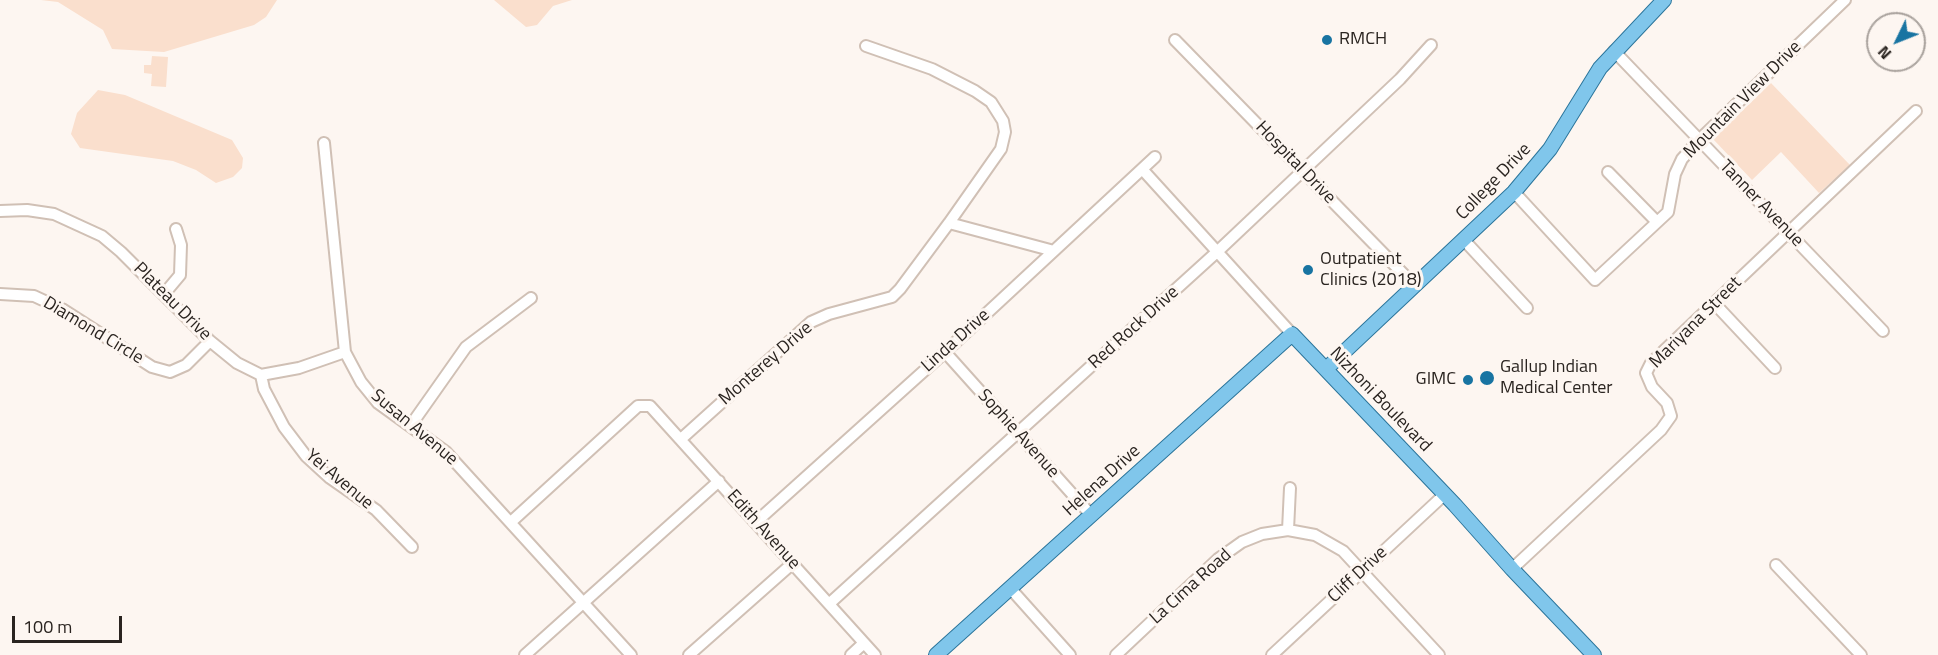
<!DOCTYPE html>
<style>
body{margin:0}
#map{position:relative;width:1938px;height:655px;overflow:hidden;background:#fdf6f1;font-family:"Titillium Web",sans-serif}
canvas{display:block}
.north{position:absolute;left:1866px;top:12px;width:60px;height:60px;box-sizing:border-box;background:#fdf6f1;border:2px solid #a9a29d;border-radius:50%;rotate:227deg;font-size:16px;font-weight:700;line-height:24px;text-align:center;color:#2a2420}
.north::after{content:'';display:block;margin:auto;width:21px;height:27px;background:#1874a2;clip-path:polygon(50% 0,100% 100%,50% 72%,0 100%)}
.scale{position:absolute;left:12px;top:616px;width:110px;height:27px;box-sizing:border-box;border:3px solid #2a2420;border-top:0;padding-left:8px;font-size:18px;line-height:21px;white-space:nowrap;color:#2a2420;-webkit-text-stroke:4px #fdf6f1;paint-order:stroke}
</style>
<div id="map">
<canvas width="1938" height="655"></canvas>
<div class="north">N</div>
<div class="scale">100 m</div>
</div>
<script>
const g = document.querySelector('canvas').getContext('2d');
g.lineJoin = 'round';
function paint(path, color) { g.fillStyle = color; g.fill(path, 'evenodd'); }
const shape = rows => new Path2D(rows.map(r => 'M' + r).join(''));
function trace(path, color, width, dash) { g.strokeStyle = color; g.lineWidth = width; g.lineCap = dash ? 'butt' : 'round'; g.setLineDash(dash || []); g.stroke(path); }
function label(font, color, halo, rows, align = 'center') {
  g.font = font + ' "Titillium Web",sans-serif'; g.lineWidth = 6; g.setLineDash([]); g.textBaseline = 'middle'; g.strokeStyle = halo; g.fillStyle = color; for (const [text, x, y, turn = 0] of rows) {
    g.save(); g.translate(x, y); g.rotate((+turn || 0) * Math.PI / 180); g.textAlign = isNaN(turn) ? turn : align; if (halo) g.strokeText(text, 0, 0); g.fillText(text, 0, 0); g.restore();
  }
}
paint(shape([
 [41,0,277,0,266,17,254,25,164,52,112,49,103,30,58,2],
 [494,0,572,0,553,6,537,25,526,27],
 [152,56,168,57,166,87,151,86,152,74,144,73,144,65,151,65],
 [1771,83,1850,165,1819,193,1781,152,1752,180,1713,139],
 [98,90,125,95,232,140,243,158,242,168,233,177,216,183,196,170,173,161,80,148,71,134,77,113]
]), '#fadfcd');
const minor = shape([
 [1175,40,1415,286],
 [1614,51,1883,331],
 [324,143,345,352,361,382,378,403,446,452,631,655],
 [1142,169,1292,334],
 [1608,172,1657,222],
 [1514,192,1595,280,1668,212,1675,174,1682,159,1699,140,1845,0],
 [0,211,27,210,54,214,102,236,121,252,210,341,237,363,261,375,299,368,345,352],
 [949,223,1054,251],
 [1463,239,1527,308],
 [0,294,34,296,62,309,152,367,170,372,186,365,210,341],
 [164,294,180,275,181,245,176,229],
 [1715,304,1775,368],
 [945,352,1091,515],
 [261,375,264,389,284,427,306,456,330,478,376,510,412,547],
 [411,425,466,347,531,298],
 [681,439,811,322,829,314,892,297,900,289,949,223,1001,149,1005,132,1003,121,991,102,975,91,932,69,866,46],
 [511,522,638,406,650,406,875,655],
 [756,522,945,352,1155,157],
 [1288,530,1290,488],
 [1776,565,1861,655],
 [1512,569,1661,430,1671,416,1667,403,1652,387,1646,373,1651,363,1916,111],
 [1010,588,1070,655],
 [830,603,1218,251,1400,79,1431,45],
 [525,655,719,481],
 [689,655,793,563],
 [851,655,864,643],
 [1116,655,1218,559,1242,542,1262,534,1288,530,1315,535,1343,551,1439,655],
 [1272,655,1445,494]
]);
const major = shape([
 [1326,369,1514,192,1550,149,1600,68,1664,0],
 [936,655,1292,334,1455,505,1512,569,1594,655]
]);
trace(minor, '#d0c0b5', 14);
trace(major, '#2b759b', 16);
trace(minor, '#fff', 10);
trace(major, '#80c6eb', 14);
for (const [x, y, r, color] of [
 [1327,40,6,"#1874a2"],
 [1308,270,6,"#1874a2"],
 [1487,378,8,"#1874a2"],
 [1468,380,6,"#1874a2"]
]) { const dot = new Path2D(); dot.arc(x, y, r, 0, 2 * Math.PI); g.fillStyle = color; g.fill(dot); trace(dot, '#fdf6f1', 2); }
label('18px', '#2a2420', '#fdf6f1', [
 ["RMCH",1339,40],
 ["Outpatient",1320,260],
 ["Clinics (2018)",1320,281],
 ["Gallup Indian",1500,368],
 ["Medical Center",1500,389],
 ["GIMC",1456,380,"right"]
], 'left');
label('18px', '#2a2420', '#fdf6f1', [
 ["Mountain View Drive",1743,100,-45],
 ["Hospital Drive",1295,163,46],
 ["College Drive",1494,182,-46],
 ["Tanner Avenue",1761,204,46],
 ["Plateau Drive",172,302,45],
 ["Mariyana Street",1696,323,-45],
 ["Red Rock Drive",1134,328,-42],
 ["Diamond Circle",93,331,31],
 ["Linda Drive",956,341,-42],
 ["Monterey Drive",766,364,-41],
 ["Nizhoni Boulevard",1380,400,46],
 ["Susan Avenue",414,428,40],
 ["Sophie Avenue",1018,434,48],
 ["Yei Avenue",339,480,40],
 ["Helena Drive",1102,481,-42],
 ["Edith Avenue",763,530,48],
 ["Cliff Drive",1358,575,-43],
 ["La Cima Road",1191,587,-42]
]);
</script>
